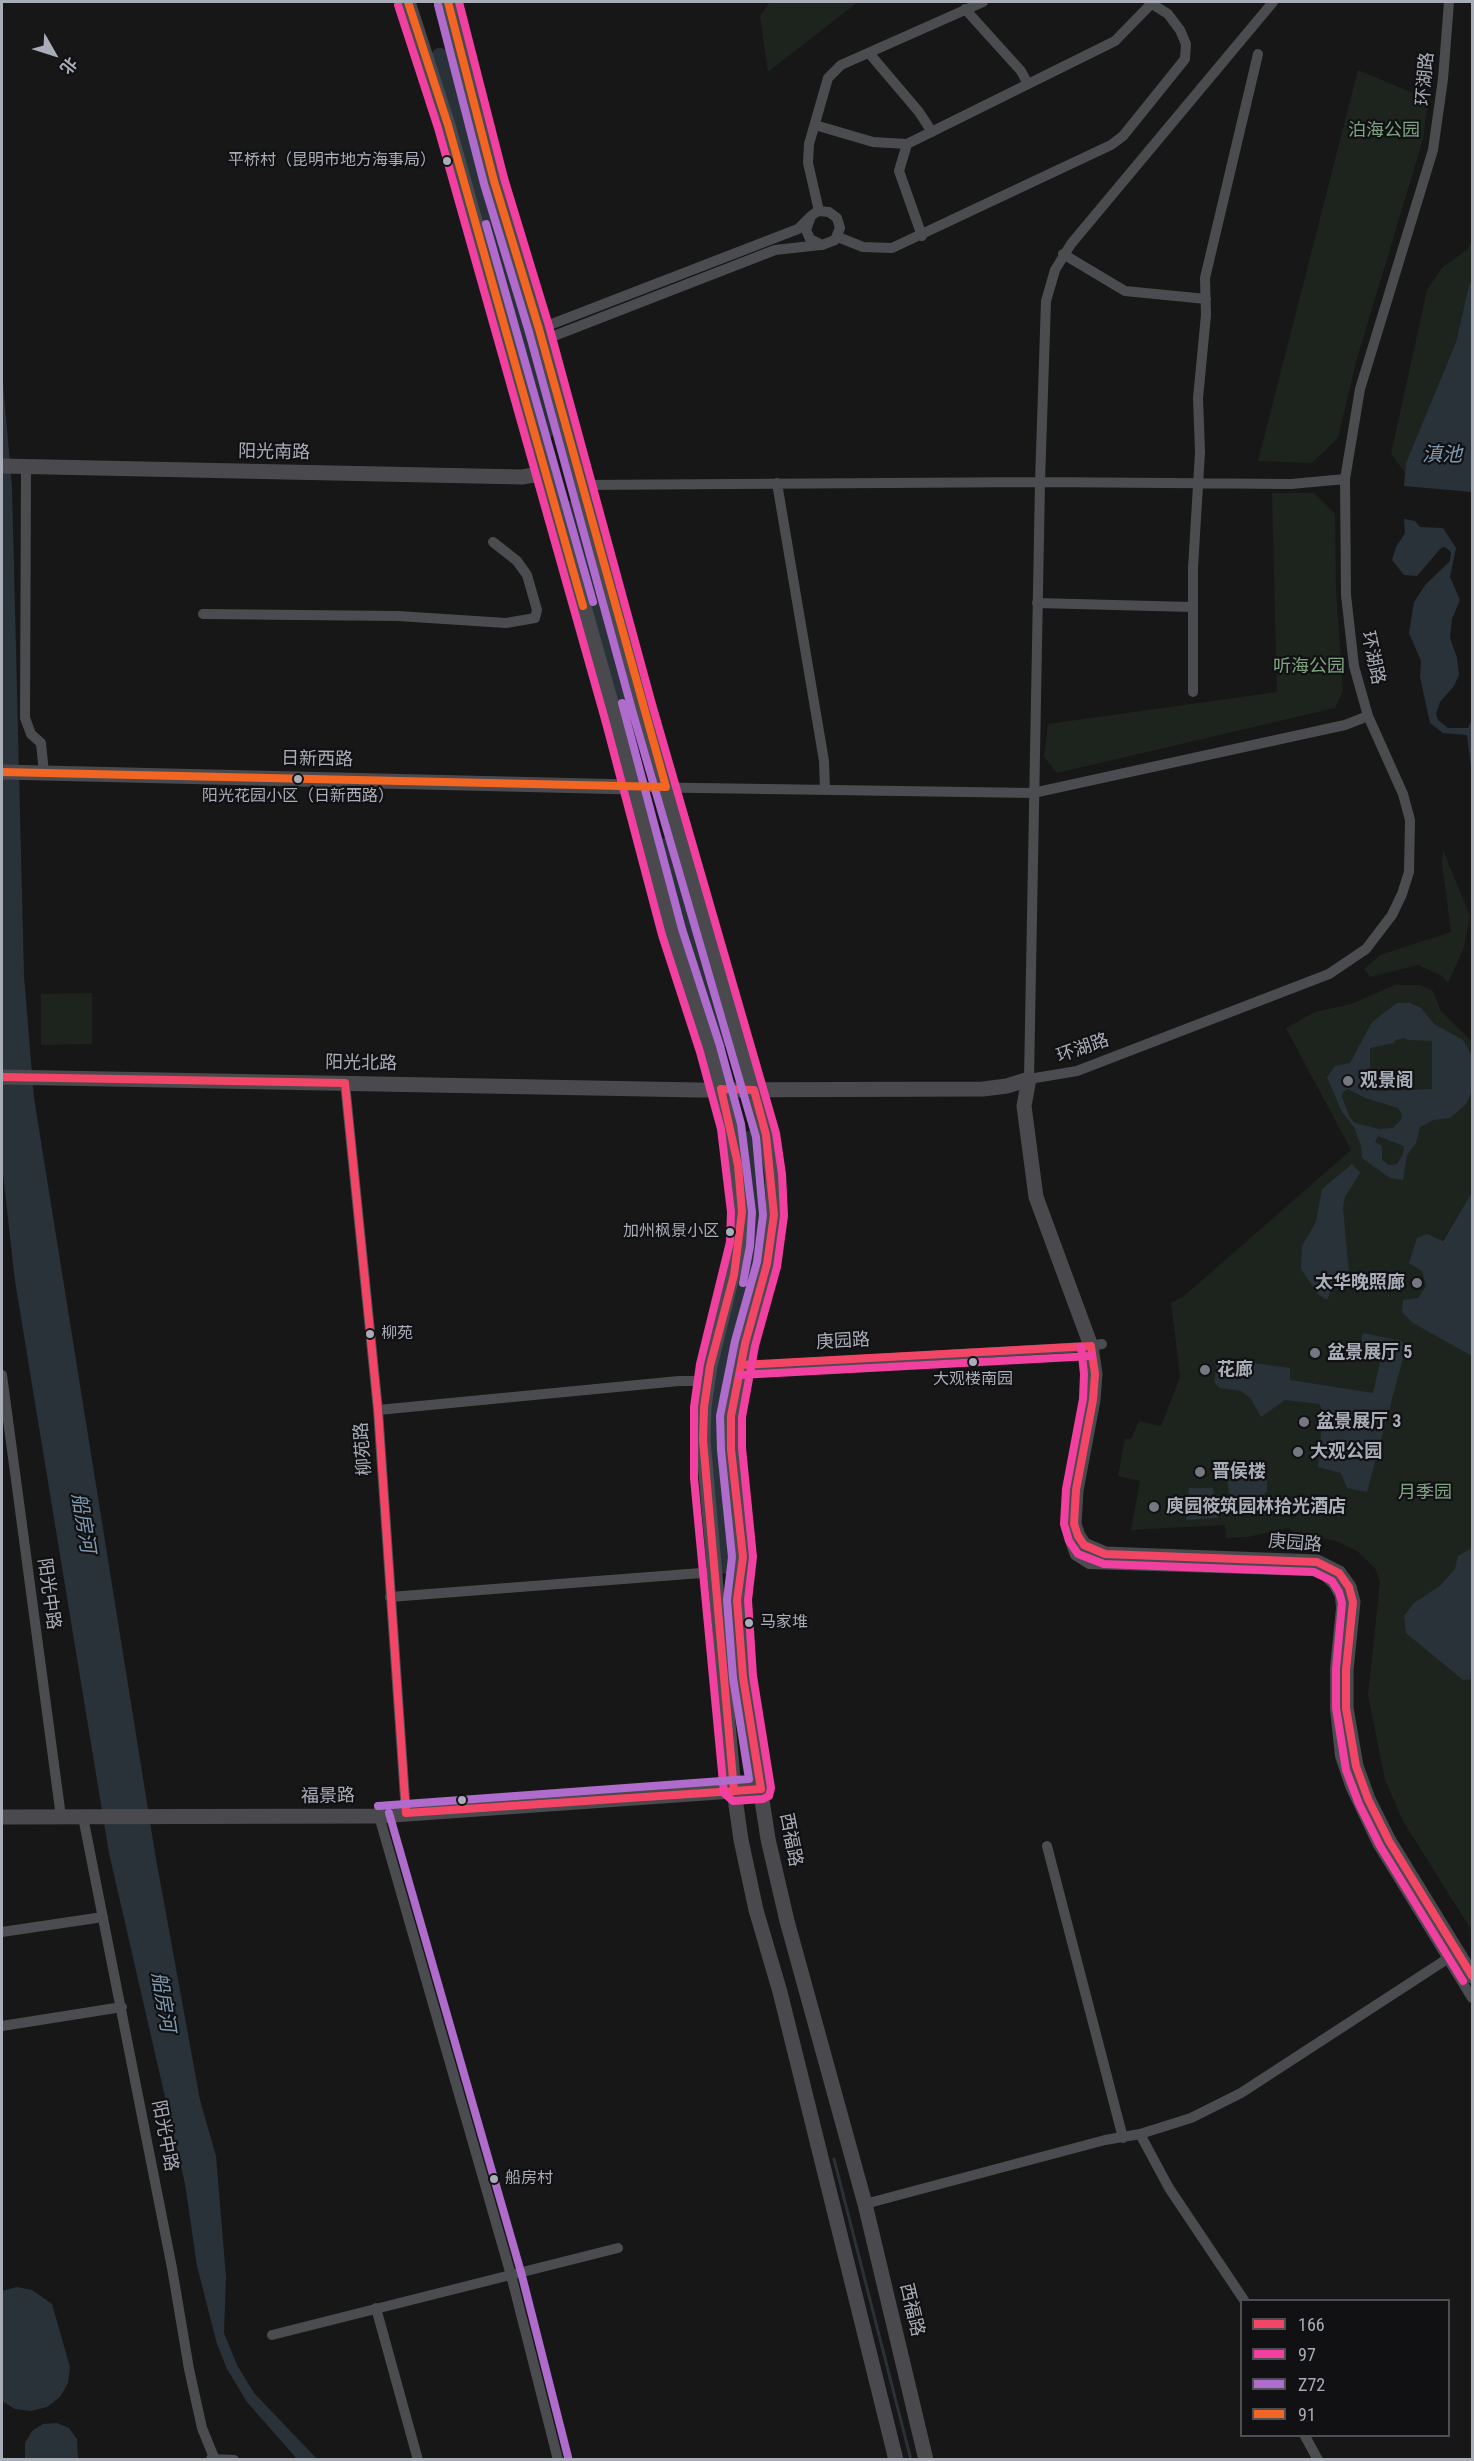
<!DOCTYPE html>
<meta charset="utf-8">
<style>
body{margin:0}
#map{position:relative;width:1474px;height:2461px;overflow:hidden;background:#171717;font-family:"Roboto Condensed","Noto Sans SC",sans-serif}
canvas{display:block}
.frame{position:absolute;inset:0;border:3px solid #a8adb8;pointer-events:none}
.legend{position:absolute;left:1240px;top:2299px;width:210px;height:138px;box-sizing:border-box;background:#111113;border:2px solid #4d4f55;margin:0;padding:8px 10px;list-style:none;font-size:18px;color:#a8adb8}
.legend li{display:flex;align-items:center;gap:12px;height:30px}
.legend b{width:30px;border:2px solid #4d4f55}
.north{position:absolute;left:24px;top:24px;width:60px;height:60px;-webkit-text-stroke:4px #111113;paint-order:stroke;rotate:129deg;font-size:16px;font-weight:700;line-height:24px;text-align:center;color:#a8adb8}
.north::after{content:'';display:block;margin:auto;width:21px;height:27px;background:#a8adb8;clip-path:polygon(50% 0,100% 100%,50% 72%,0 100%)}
</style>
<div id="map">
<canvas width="1474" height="2461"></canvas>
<div class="frame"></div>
<ul class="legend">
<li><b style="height:8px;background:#f34667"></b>166</li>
<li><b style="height:8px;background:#f240a1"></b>97</li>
<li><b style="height:8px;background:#b06ccc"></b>Z72</li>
<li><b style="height:8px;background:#f26522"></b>91</li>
</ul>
<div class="north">北</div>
</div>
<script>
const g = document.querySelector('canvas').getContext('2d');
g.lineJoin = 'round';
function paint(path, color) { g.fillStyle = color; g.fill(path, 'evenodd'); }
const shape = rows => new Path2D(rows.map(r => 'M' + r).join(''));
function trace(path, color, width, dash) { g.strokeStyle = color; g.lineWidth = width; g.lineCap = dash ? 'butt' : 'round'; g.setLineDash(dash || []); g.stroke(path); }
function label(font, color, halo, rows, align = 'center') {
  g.font = font + ' "Roboto Condensed","Noto Sans SC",sans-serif'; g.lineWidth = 4.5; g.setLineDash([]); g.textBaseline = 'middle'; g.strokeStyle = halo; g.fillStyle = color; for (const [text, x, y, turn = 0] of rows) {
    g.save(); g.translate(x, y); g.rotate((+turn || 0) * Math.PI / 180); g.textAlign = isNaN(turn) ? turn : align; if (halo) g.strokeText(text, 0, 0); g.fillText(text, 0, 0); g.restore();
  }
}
paint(shape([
 [770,2,858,2,768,72,760,16],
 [1358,70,1428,99,1423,139,1356,362,1338,438,1312,463,1258,461],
 [1472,239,1472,280,1469,285,1456,342,1406,463,1405,473,1391,454,1427,290,1442,268,1468,249],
 [1272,493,1314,493,1335,514,1336,589,1343,691,1335,708,1057,773,1044,757,1048,724,1277,692],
 [1443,850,1470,916,1464,947,1448,983,1442,976,1418,965,1370,977,1364,969,1380,955,1451,932,1442,863],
 [1395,985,1420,985,1433,991,1441,1011,1472,1042,1472,1192,1442,1241,1427,1234,1414,1265,1422,1271,1426,1286,1421,1295,1413,1301,1457,1346,1472,1356,1472,1931,1403,1821,1385,1780,1368,1695,1380,1582,1375,1568,1357,1551,1336,1541,1299,1535,1288,1528,1248,1537,1226,1538,1225,1525,1131,1530,1140,1481,1118,1476,1125,1439,1131,1439,1139,1421,1161,1426,1180,1377,1171,1303,1183,1297,1351,1150,1286,1028,1315,1012,1351,1004],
 [92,993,92,1044,41,1045,41,994]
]), '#1d241e');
paint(shape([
 [1472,280,1472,492,1404,486,1406,463,1456,342,1469,285],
 [2,371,12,487,24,976,34,1098,155,1853,200,2100,216,2156,226,2277,224,2333,237,2365,254,2393,317,2459,297,2459,290,2451,247,2402,227,2369,217,2344,197,2266,185,2184,109,1853,15,1281,2,1165],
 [1404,519,1415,521,1420,527,1443,528,1456,548,1450,577,1460,600,1452,619,1450,638,1457,658,1459,675,1454,686,1440,702,1436,714,1438,720,1448,728,1468,728,1472,719,1472,775,1467,735,1443,733,1430,723,1420,677,1421,661,1409,633,1414,602,1426,584,1450,561,1451,552,1445,547,1441,548,1417,576,1404,575,1392,560,1396,547,1405,533],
 [1397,1003,1410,1003,1421,1008,1434,1024,1463,1040,1472,1056,1472,1091,1466,1104,1450,1118,1433,1120,1420,1127,1416,1143,1407,1155,1403,1180,1390,1178,1362,1158,1361,1146,1354,1127,1342,1112,1327,1077,1335,1066,1350,1063,1372,1022],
 [1404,1038,1408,1040,1432,1041,1432,1089,1378,1091,1370,1089,1370,1048,1394,1043,1396,1040],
 [1348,1089,1365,1098,1398,1108,1402,1114,1401,1120,1393,1128,1379,1129,1355,1123,1350,1118,1342,1097,1343,1092],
 [1378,1136,1404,1146,1403,1154,1397,1164,1389,1165,1382,1160,1382,1146,1375,1142],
 [1352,1164,1360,1173,1345,1197,1343,1208,1349,1274,1332,1288,1327,1300,1318,1294,1301,1269,1302,1246,1316,1222,1322,1189],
 [1472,1192,1472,1356,1413,1323,1402,1312,1403,1300,1418,1298,1426,1286,1422,1271,1409,1263,1417,1238,1427,1234,1443,1241],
 [1363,1333,1401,1341,1406,1347,1367,1492,1347,1488,1341,1473,1318,1467,1323,1411,1319,1404,1285,1400,1261,1417,1251,1399,1241,1391,1220,1388,1214,1382,1218,1358,1290,1368,1290,1380,1373,1393,1382,1353,1379,1349,1361,1345],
 [1235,1473,1256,1473,1267,1480,1267,1491,1256,1504,1239,1507,1230,1501,1227,1479],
 [1189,1488,1213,1488,1218,1518,1186,1520],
 [1472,1548,1472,1679,1463,1680,1406,1633,1404,1616,1414,1603,1440,1586,1455,1569,1458,1556],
 [17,2287,32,2290,52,2304,70,2367,68,2383,60,2397,47,2407,31,2411,15,2409,2,2401,2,2291],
 [57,2423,69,2428,77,2439,78,2459,25,2459,25,2443,32,2431,43,2424]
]), '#2a3239');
trace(shape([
 [834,2159,911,2460]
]), '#2a3239', 3);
trace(shape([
 [440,57,546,429],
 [569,510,629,712],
 [666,847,721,1039],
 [726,1565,716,1453,716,1412,721,1375,751,1265,754,1237,756,1189,749,1140]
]), '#2a3239', 18);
trace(shape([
 [1273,2,1071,244,1055,270,1046,301,1040,482,1029,1079,1077,1071,1329,974,1366,949,1392,915,1402,894,1409,872,1410,820,1403,794,1368,716,1354,666,1346,595,1345,479,1360,389,1433,150,1443,79,1449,2],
 [965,9,1021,71,1028,84],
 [869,53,919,112,932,132],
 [815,125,873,142,907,144,1115,41,1152,3],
 [907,144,899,171,922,236],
 [819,211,808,163,809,144,828,78,841,65,983,2],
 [838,237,863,247,892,248,1111,145,1123,136,1185,59,1186,44,1180,30,1168,14,1149,2],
 [1063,254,1125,291,1206,299],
 [539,329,798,229,811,216,815,213,819,211,829,212,837,218,840,228,835,240,822,245,810,239,806,230,811,216],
 [541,341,775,250,820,245],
 [26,467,25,718,31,734,41,743,44,773],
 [777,483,824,761,825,790],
 [581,485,1040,482,1291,484,1345,479],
 [1037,603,1192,607],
 [203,614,398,616,506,623,535,618,537,610,527,575,517,561,493,542],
 [1193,692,1193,568,1200,452,1198,398,1206,315,1205,278,1258,54],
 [632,787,1033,793,1345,725,1368,716],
 [345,1083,378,1410,406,1813],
 [741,1365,757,1366,1084,1347,1102,1344],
 [2,1375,61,1817],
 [378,1410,679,1381,708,1381],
 [1073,1527,1071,1544,1075,1555,1089,1564,1313,1571,1325,1576,1334,1585,1340,1596,1341,1608,1335,1668,1335,1709,1340,1756,1350,1786,1378,1845,1472,1998],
 [390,1597,714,1572],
 [379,1816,511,2275,558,2460],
 [83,1817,172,2268,189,2369,202,2428,215,2460],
 [1047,1846,1123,2138],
 [2,1932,103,1917],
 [2,2026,122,2007],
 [1140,2134,1169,2188,1244,2300],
 [865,2204,1105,2140,1140,2134,1191,2118,1241,2093,1447,1959],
 [376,2308,418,2460],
 [272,2335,618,2248],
 [1305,2436,1318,2460],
 [211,2459,234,2460]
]), '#4b4c50', 10);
trace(shape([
 [408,2,448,125,616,720,672,932,710,1049,731,1127,742,1212,740,1244,710,1366,704,1407,703,1440,734,1791,741,1840,756,1910,780,1992,896,2460],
 [448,2,494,181,539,329,642,707,766,1135,772,1175,774,1215,767,1264,745,1344,731,1416,731,1449,743,1557,737,1600,743,1677,768,1839,787,1921,865,2204,926,2460],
 [2,466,522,477,546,473],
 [2,772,632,787],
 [2,1077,699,1090,983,1089,1007,1086,1029,1079,1024,1106,1036,1197,1091,1346,1095,1374,1093,1400,1076,1490,1074,1524,1078,1536,1084,1545,1105,1554,1317,1562,1339,1573,1349,1587,1353,1602,1346,1670,1346,1708,1356,1766,1368,1799,1389,1841,1472,1976],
 [2,1817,379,1816,761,1789]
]), '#4a4a4e', 15);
trace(shape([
 [2,1077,345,1083],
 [345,1083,378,1410,406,1813],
 [721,1089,754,1090,766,1135,774,1215,767,1264,745,1344,731,1416,731,1449,743,1557,737,1600,743,1677,761,1789,734,1791,703,1440,704,1407,710,1366,734,1275,742,1212,738,1165,721,1089],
 [1091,1346,1095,1374,1093,1400,1076,1490,1074,1524,1078,1536,1084,1545,1105,1554,1317,1562,1339,1573,1349,1587,1353,1602,1346,1670,1346,1708,1356,1766,1368,1799,1389,1841,1472,1976],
 [741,1365,1091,1346],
 [406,1813,734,1791]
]), '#f34667', 8);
trace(shape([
 [398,5,438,128,606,723,662,935,700,1052,721,1129,731,1212,730,1242,700,1364,694,1407,694,1478,724,1793,733,1801,763,1799,769,1796,771,1788,753,1676,748,1600,753,1557,742,1448,742,1417,755,1346,777,1267,784,1216,782,1174,776,1133,652,704,549,326,504,178,459,2],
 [1081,1347,1084,1374,1083,1399,1066,1489,1064,1524,1069,1541,1078,1554,1104,1564,1314,1572,1332,1581,1339,1592,1342,1603,1336,1669,1336,1708,1346,1770,1359,1804,1380,1846,1463,1981],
 [740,1375,1092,1356]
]), '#f240a1', 8);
trace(shape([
 [486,224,593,602],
 [622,703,682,929,720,1046,741,1124,752,1212,750,1246,743,1283],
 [378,1806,749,1779,733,1678,727,1600,732,1557,721,1450,720,1416,735,1341,757,1262,763,1215,756,1137,632,710,529,332,484,184,438,5],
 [389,1813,521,2272,568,2457]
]), '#b06ccc', 8);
trace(shape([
 [408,2,448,125,583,606],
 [2,772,666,787,539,329,494,181,448,2]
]), '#f26522', 8);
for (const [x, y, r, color] of [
 [447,161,5,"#a8adb8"],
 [298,779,5,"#a8adb8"],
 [1348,1081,6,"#757880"],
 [730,1232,5,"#a8adb8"],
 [1417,1283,6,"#757880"],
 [370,1334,5,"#a8adb8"],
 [1315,1353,6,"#757880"],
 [973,1362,5,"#a8adb8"],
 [1205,1370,6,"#757880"],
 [1304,1422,6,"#757880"],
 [1298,1452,6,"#757880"],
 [1200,1472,6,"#757880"],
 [1154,1507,6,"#757880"],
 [749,1623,5,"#a8adb8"],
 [462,1800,5,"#a8adb8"],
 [494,2179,5,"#a8adb8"]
]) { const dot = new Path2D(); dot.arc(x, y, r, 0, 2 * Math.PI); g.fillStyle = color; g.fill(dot); trace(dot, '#111113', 2); }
label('16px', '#a8adb8', '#111113', [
 ["平桥村（昆明市地方海事局）",436,161,"right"],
 ["阳光花园小区（日新西路）",298,797,"center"],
 ["加州枫景小区",719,1232,"right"],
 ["柳苑",381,1334],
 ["大观楼南园",973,1380,"center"],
 ["马家堆",760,1623],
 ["船房村",505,2179]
], 'left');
label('18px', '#a8adb8', '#111113', [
 ["环湖路",1426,79,-85],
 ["阳光南路",274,453,1],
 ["环湖路",1372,658,78],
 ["日新西路",317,760,1],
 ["环湖路",1083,1049,-19],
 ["阳光北路",361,1064,1],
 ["庚园路",843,1342,-3],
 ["柳苑路",364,1449,-94],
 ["庚园路",1295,1544,5],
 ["阳光中路",48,1594,82],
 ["福景路",328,1797,-1],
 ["西福路",790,1840,79],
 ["阳光中路",164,2136,79],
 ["西福路",911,2310,77]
]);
label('18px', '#7fa381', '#111113', [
 ["泊海公园",1384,131],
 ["听海公园",1309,667],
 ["月季园",1425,1493]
]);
label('bold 18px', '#a8adb8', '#111113', [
 ["观景阁",1360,1081],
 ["太华晚照廊",1405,1283,"right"],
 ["盆景展厅 5",1327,1353],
 ["花廊",1217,1370],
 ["盆景展厅 3",1316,1422],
 ["大观公园",1310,1452],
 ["晋侯楼",1212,1472],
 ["庾园筱筑园林拾光酒店",1166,1507]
], 'left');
label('italic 20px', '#7f9bb3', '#111113', [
 ["滇池",1442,456],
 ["船房河",82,1523,81],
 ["船房河",162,2002,81]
]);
</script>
